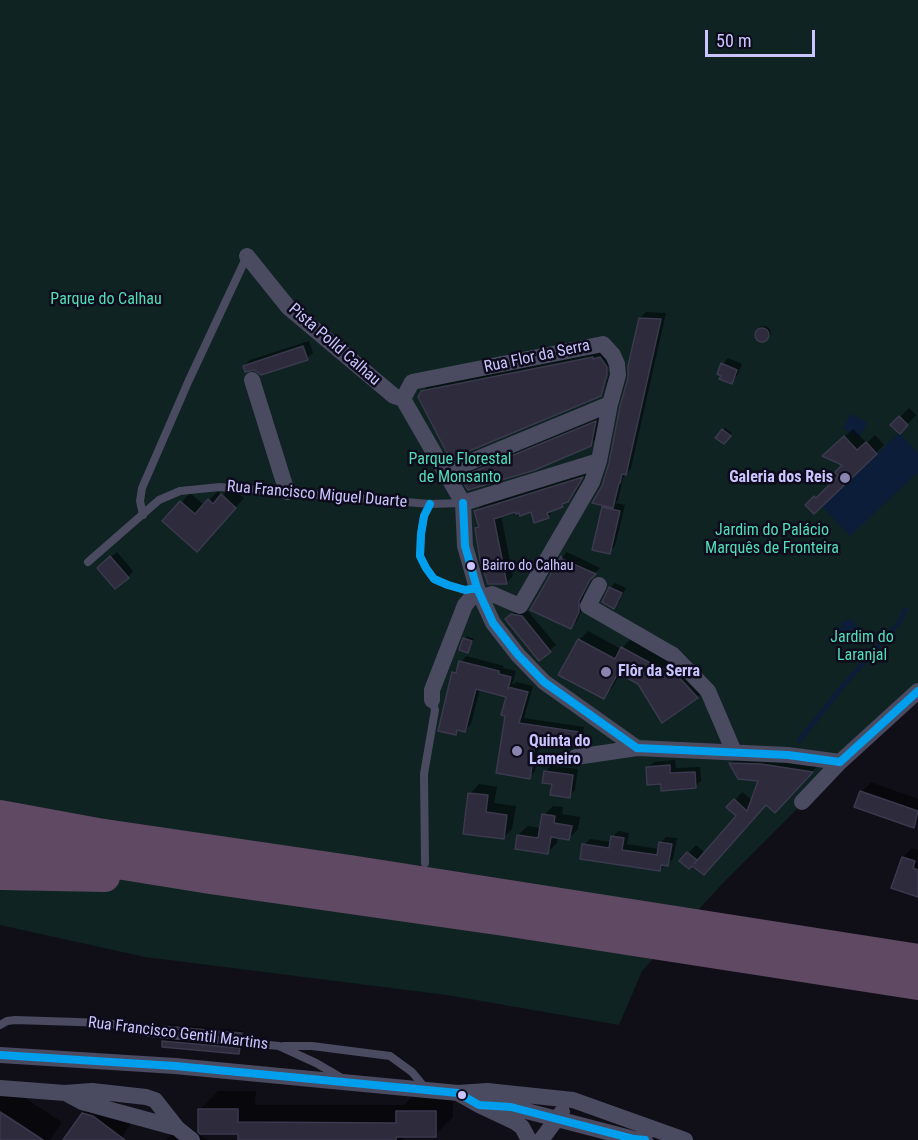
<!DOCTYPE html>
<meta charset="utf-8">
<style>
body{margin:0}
#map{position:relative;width:918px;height:1140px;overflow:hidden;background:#100f18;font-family:"Roboto Condensed",sans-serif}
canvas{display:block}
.scale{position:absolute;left:705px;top:30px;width:110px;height:27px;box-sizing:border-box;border:3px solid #cac5ff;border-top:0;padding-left:8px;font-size:18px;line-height:21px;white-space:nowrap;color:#cac5ff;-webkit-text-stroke:4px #0d0b1c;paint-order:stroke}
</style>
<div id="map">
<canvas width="918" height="1140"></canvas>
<div class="scale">50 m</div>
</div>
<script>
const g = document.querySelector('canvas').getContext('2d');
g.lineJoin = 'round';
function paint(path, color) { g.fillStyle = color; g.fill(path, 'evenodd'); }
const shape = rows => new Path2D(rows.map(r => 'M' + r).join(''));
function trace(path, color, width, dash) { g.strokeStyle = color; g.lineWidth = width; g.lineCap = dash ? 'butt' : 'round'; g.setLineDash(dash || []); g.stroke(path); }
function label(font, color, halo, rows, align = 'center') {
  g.font = font + ' "Roboto Condensed",sans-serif'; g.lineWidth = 5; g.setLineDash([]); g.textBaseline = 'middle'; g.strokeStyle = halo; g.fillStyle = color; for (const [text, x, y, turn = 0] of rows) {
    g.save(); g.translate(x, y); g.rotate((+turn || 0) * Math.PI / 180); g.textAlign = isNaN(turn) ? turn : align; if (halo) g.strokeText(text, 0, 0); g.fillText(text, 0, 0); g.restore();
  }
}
paint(shape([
 [0,0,918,0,918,694,830,776,723,883,642,971,619,1025,447,995,145,957,0,925]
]), '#0e2322');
paint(shape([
 [851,414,867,423,859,437,843,428],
 [899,433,918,453,918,472,850,536,822,506],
 [848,619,855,622,855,626,859,628,856,636,849,639,846,636,842,637,838,630,841,627,841,622,845,622]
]), '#0b1d39');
paint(shape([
 [646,312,666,313,631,468,623,478,618,500,615,503,625,505,615,546,609,552,603,508,606,505,603,486,611,464,630,378,640,318],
 '757 333a7 7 0 1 1 14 0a7 7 0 1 1-14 0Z',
 [309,341,313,353,307,358,254,368,244,366,250,360],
 [606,351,613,367,604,391,611,367,608,366,601,395,422,392,428,386],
 [728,358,742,364,737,376,731,382,723,364],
 [909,408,916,415,900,432,892,425],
 [601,417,597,438,590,444,462,478,468,472],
 [725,428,732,433,724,442,723,430],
 [853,429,867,443,875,435,884,445,814,512,807,505,840,476,844,464,832,448],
 [587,472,575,493,562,506,555,508,548,517,532,510,516,510,501,515,513,576,506,583,476,529,480,525,476,511,483,504],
 [231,487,244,498,206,541,165,521,190,493,204,505,218,491,223,495],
 [117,552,133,571,128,577,105,562],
 [567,552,600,568,595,573,584,594,584,605,577,621,571,627,532,610,562,557],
 [615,583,626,588,619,602,614,607,610,588],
 [518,609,528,611,556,645,539,659,507,619],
 [588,631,621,649,631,639,672,661,706,688,697,697,663,721,639,683,621,673,612,688,603,697,579,640],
 [467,636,474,639,468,651,465,639],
 [466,656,504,666,503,668,516,671,512,685,516,682,533,686,524,718,584,727,582,738,576,744,540,739,535,771,529,777,506,715,507,696,480,689,471,724,465,730,460,729,455,734,454,673],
 [739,756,819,764,775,810,767,803,704,873,693,864,681,861,696,845,705,853,738,816,735,800,742,792,753,801,760,780,739,777,731,763],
 [675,760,676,768,700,767,701,781,695,786,662,782,648,768,654,762],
 [551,766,578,769,575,790,569,796,553,783,545,772],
 [871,782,918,799,918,821,913,826,862,792],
 [479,784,497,787,494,803,516,806,512,829,503,838,470,794],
 [553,806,563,807,562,814,580,817,578,829,569,838,558,836,557,843,548,852,518,835,528,826,541,828,544,815],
 [618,831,629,833,627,844,659,849,660,843,666,837,677,838,673,859,660,869,584,845,590,839,612,842,613,837],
 [912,848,918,850,918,896,903,857],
 [168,1024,243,1031,241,1034,165,1026],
 [166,1039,242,1046,241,1050,239,1053,164,1041],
 [0,1082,62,1122,50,1140,0,1140],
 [218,1091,256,1091,255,1105,404,1105,416,1093,453,1094,453,1117,435,1135,406,1135,402,1140,239,1140,239,1133,200,1109],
 [102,1096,111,1098,130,1111,135,1117,120,1140,65,1140,83,1114],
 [183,1123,208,1140,166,1140]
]), '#0007');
trace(shape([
 [799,741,843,686,899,623,905,610]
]), '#0b1d39', 4.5);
const building = shape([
 [639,318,661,319,626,475,622,474,620,483,619,483,613,508,592,503,602,486,609,463,620,406,628,378,628,366,639,318],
 '755 335a7 7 0 1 1 14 0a7 7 0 1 1-14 0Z',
 [303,346,308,360,261,375,254,370,245,372,243,366,303,346],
 [593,357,593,359,600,357,607,367,607,374,601,396,450,459,418,397,421,391,593,357],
 [721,363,737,370,732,384,719,379,721,376,717,374,721,363],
 [899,416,908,425,900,434,890,425,899,416],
 [596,421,591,446,535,470,468,490,460,477,596,421],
 [722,429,731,436,724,444,715,438,722,429],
 [844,436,857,450,866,442,877,454,814,514,805,505,814,496,816,498,838,476,835,472,842,465,822,456,844,436],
 [583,477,568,502,562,504,563,507,547,513,549,518,534,523,531,512,520,516,519,513,516,514,515,512,494,519,507,584,488,584,480,560,475,528,479,527,474,511,583,477],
 [221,494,236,508,197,552,162,521,180,501,195,514,208,499,213,504,221,494],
 [602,507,620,511,610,554,592,550,602,507],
 [110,556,129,578,115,589,97,568,110,556],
 [561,556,562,559,596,574,590,580,579,601,579,612,571,629,530,610,561,556],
 [609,587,622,593,614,609,602,602,609,587],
 [511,614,522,616,551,652,539,661,505,619,511,614],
 [463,638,472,641,468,653,459,650,463,638],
 [578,639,615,659,621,647,663,670,667,664,698,698,662,723,638,684,618,673,604,699,558,675,578,639],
 [459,661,499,671,499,674,511,677,508,689,508,687,528,692,519,723,579,732,577,746,536,740,530,779,496,773,505,716,501,715,506,697,476,689,465,732,457,730,456,735,438,731,452,672,456,673,459,661],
 [729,763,761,764,813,772,775,813,766,805,704,875,692,866,689,869,679,861,687,852,697,860,694,864,736,816,726,807,734,799,747,811,758,781,738,779,729,763],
 [670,765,670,773,695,772,696,788,661,791,661,784,647,785,646,767,670,765],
 [544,771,573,775,570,798,550,795,552,784,542,783,544,771],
 [860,791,918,811,914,828,854,807,860,791],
 [468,793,488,795,486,812,507,815,504,839,463,834,468,793],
 [542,814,555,816,554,823,572,826,569,840,551,837,548,854,515,849,517,835,538,838,542,814],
 [611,836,624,838,622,850,657,855,659,842,672,844,668,866,661,865,660,871,580,859,582,844,609,848,611,836],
 [902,857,915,861,913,868,918,870,918,897,891,888,902,857],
 [164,1026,242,1033,241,1036,163,1028,164,1026],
 [162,1041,240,1048,239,1054,162,1047,162,1041],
 [198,1109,238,1109,238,1122,396,1123,396,1111,436,1111,436,1137,396,1137,396,1140,238,1140,238,1134,200,1134,198,1132,198,1109],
 [0,1112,11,1119,43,1140,0,1140,0,1112],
 [82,1113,93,1116,125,1140,63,1140,82,1113]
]);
paint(building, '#2d2b3c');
trace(building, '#3b394d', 1.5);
trace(shape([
 [430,504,424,516,421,534,420,556,426,568,434,579,448,585,465,590,477,588],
 [143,515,140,501,142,488,189,380,247,256],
 [88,562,159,500,180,491,220,487,430,504,463,503],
 [425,863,424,774,435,710,432,700],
 [0,1025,7,1021,15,1020,108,1023,150,1033,279,1046,316,1063,340,1077],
 [284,1046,312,1046,390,1056,412,1072,426,1089]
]), '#4a4a61', 8);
trace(shape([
 [247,256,288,307,394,396,403,399],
 [252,380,287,492],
 [403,399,412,382,603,344,613,355,617,364,618,375,610,404,599,461,592,482,520,606,492,594,481,598],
 [403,399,463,503,465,546,477,588,493,623,518,655,544,682,637,748],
 [446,472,610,404],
 [463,503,599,461],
 [599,585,588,606,673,655,708,691,734,752],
 [432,700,432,690,465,605,472,597,479,594],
 [576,757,637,748,788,755,840,762],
 [802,802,840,762,918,691],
 [0,1055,175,1066,458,1093,479,1105,515,1122,522,1127,529,1140],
 [0,1088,65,1093,92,1091,146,1097,155,1100,177,1128,192,1140],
 [458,1093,487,1091,573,1100,685,1140],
 [69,1095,82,1102,177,1128],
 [489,1106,511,1107,634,1139,645,1140],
 [541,1140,562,1112]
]), '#4a4a61', 16);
trace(shape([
 [0,815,98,833,350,870,918,959],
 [0,845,210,879,504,921,918,985],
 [0,875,105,877]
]), '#604963', 30);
trace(shape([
 [463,503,465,546,477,588,493,623,518,655,544,682,637,748],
 [430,504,424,516,421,534,420,556,426,568,434,579,448,585,465,590,477,588],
 [637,748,788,755,840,762],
 [840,762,918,691],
 [0,1055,175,1066,458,1093,479,1105,511,1107,634,1139,645,1140]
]), '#009fee', 8);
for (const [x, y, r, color] of [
 [845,478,6,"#8985ae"],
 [471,566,5,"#cac5ff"],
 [606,672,6,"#8985ae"],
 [517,751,6,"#8985ae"],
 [462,1095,5,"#cac5ff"]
]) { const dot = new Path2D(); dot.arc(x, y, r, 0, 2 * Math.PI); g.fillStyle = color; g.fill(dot); trace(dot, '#0d0b1c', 2); }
label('14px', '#cac5ff', '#0d0b1c', [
 ["Bairro do Calhau",482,566]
], 'left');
label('16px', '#52deb7', '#0d0b1c', [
 ["Parque do Calhau",106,300],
 ["Parque Florestal",460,460],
 ["de Monsanto",460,478],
 ["Jardim do Palácio",772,531],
 ["Marquês de Fronteira",772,549],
 ["Jardim do",862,638],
 ["Laranjal",862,656]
]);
label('16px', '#cac5ff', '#0d0b1c', [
 ["Pista Polld Calhau",334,345,41],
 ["Rua Flor da Serra",537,357,-12],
 ["Rua Francisco Miguel Duarte",317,495,5],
 ["Rua Francisco Gentil Martins",178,1034,7]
]);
label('bold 16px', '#cac5ff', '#0d0b1c', [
 ["Galeria dos Reis",833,478,"right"],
 ["Flôr da Serra",618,672],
 ["Quinta do",529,742],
 ["Lameiro",529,760]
], 'left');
</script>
